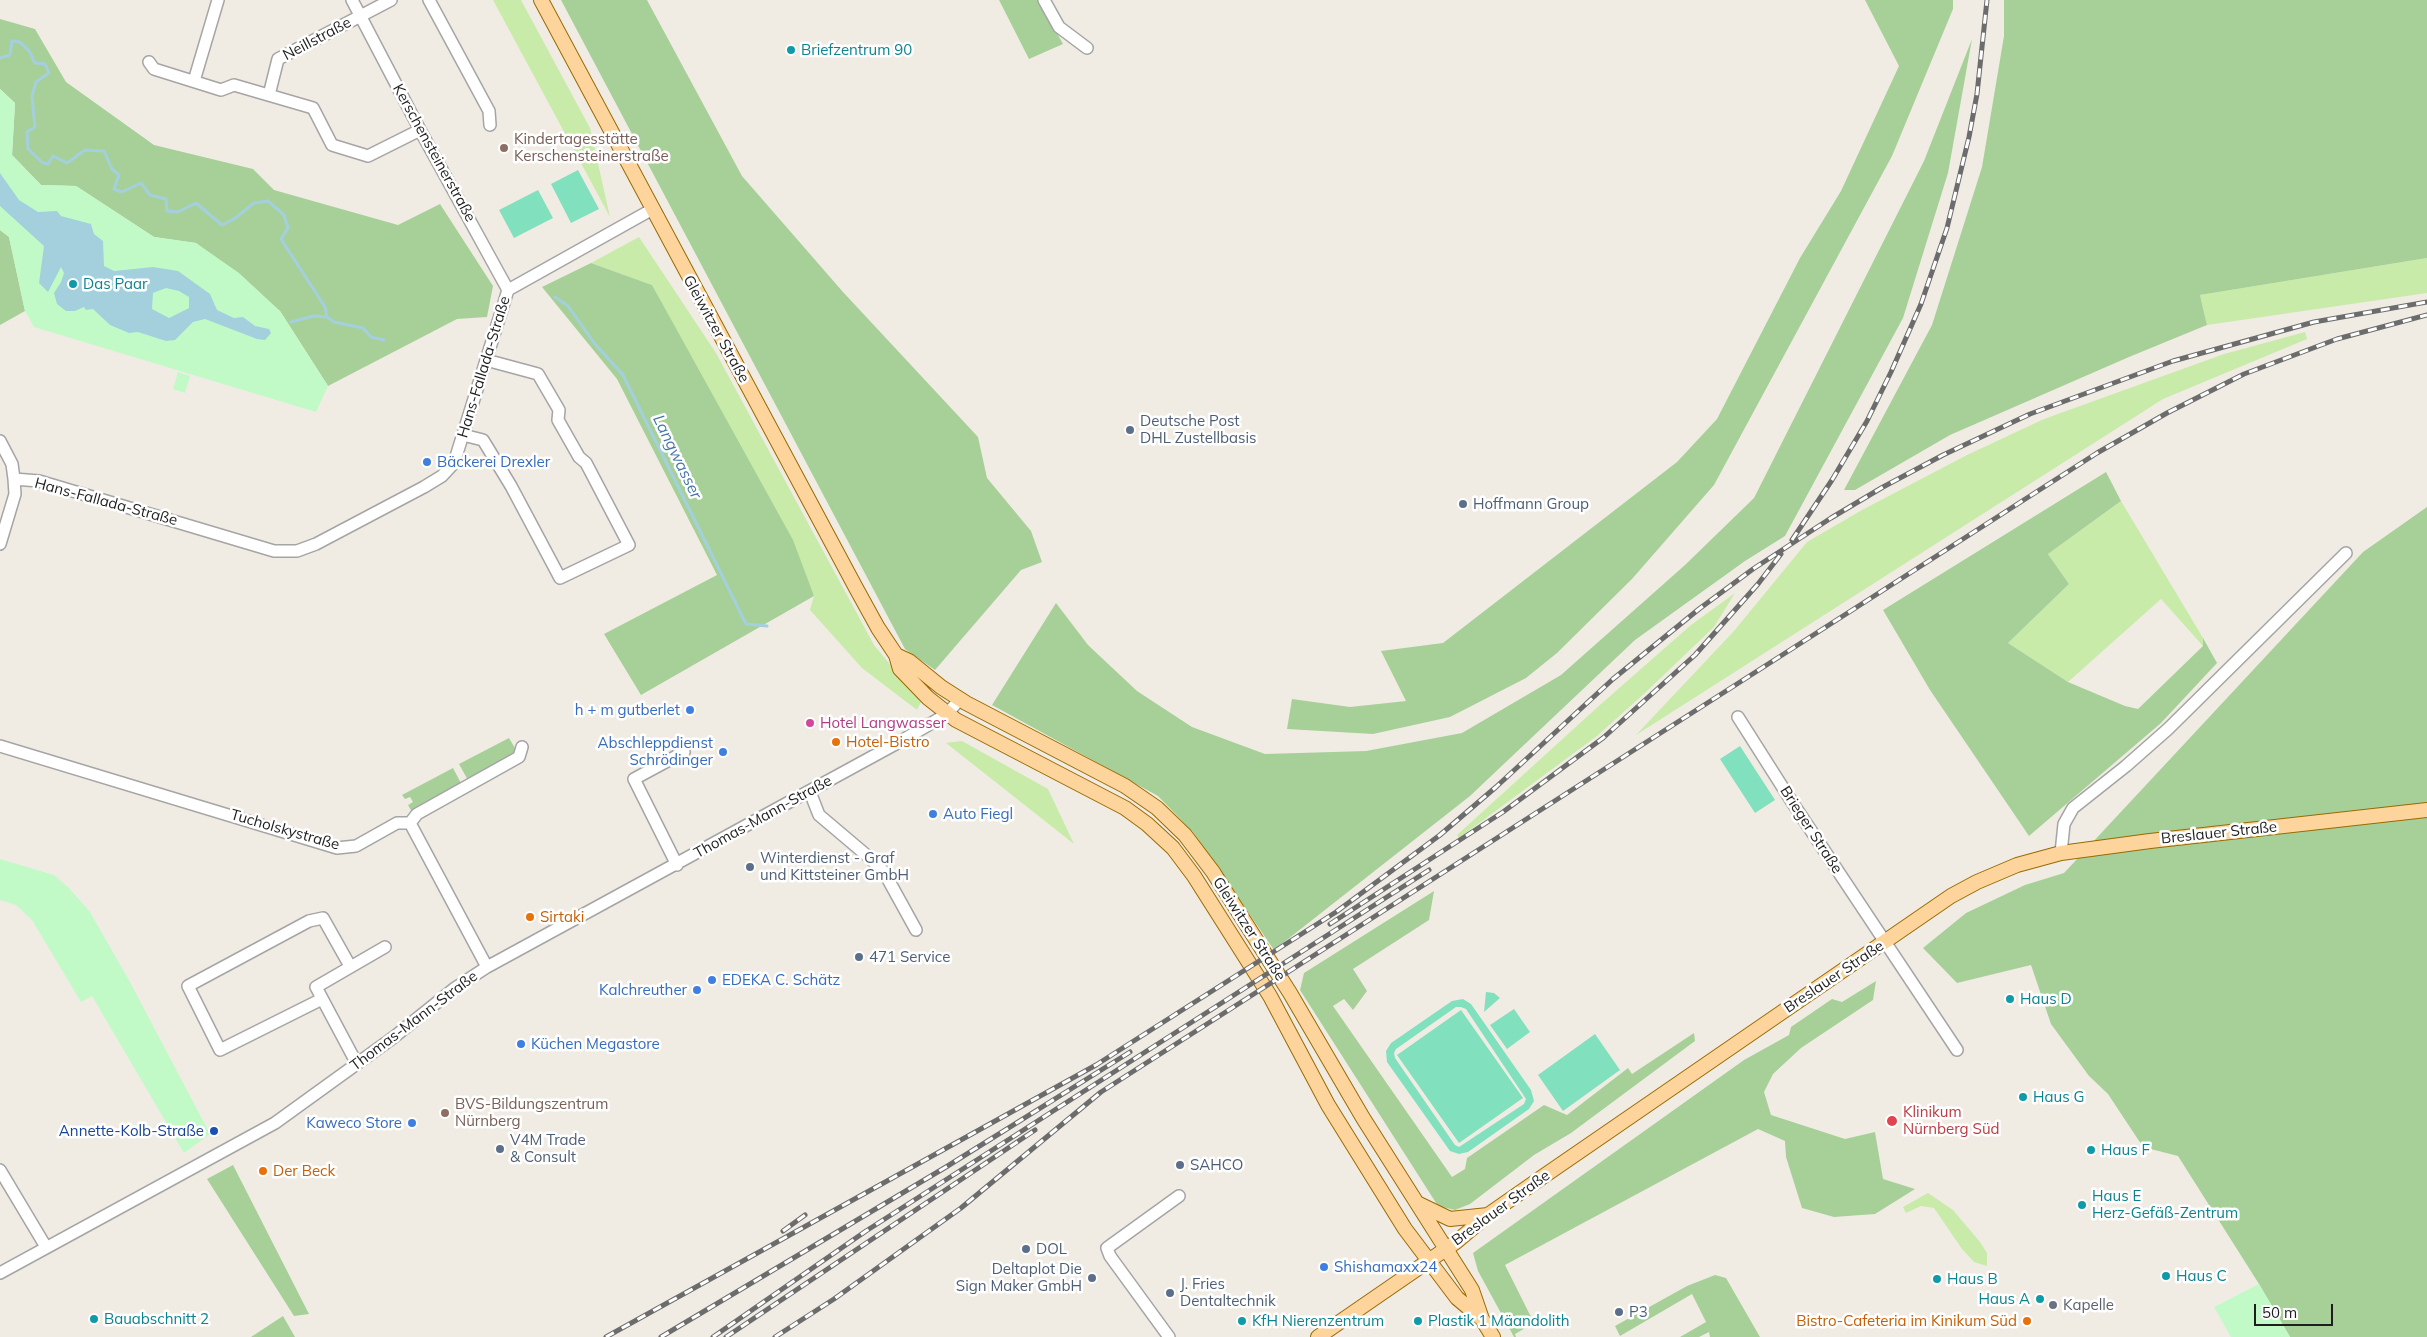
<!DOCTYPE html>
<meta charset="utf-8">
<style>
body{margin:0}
#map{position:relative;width:2427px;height:1337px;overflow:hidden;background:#f0ece4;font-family:Mulish,sans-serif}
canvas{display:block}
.scale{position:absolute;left:2254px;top:1304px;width:79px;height:22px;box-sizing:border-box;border:2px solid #1e1e1e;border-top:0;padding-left:6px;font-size:15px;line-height:18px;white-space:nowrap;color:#1e1e1e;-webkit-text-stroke:4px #fff;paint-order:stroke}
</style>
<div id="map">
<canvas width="2427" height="1337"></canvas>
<div class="scale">50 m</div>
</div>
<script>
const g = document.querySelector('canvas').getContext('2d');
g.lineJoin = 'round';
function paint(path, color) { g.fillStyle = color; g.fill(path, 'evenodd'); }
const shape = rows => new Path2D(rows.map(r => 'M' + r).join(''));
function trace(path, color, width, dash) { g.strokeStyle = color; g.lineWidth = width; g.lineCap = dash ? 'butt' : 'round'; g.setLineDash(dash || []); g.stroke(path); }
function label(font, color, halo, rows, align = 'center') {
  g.font = font + ' Mulish,sans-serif'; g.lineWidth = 5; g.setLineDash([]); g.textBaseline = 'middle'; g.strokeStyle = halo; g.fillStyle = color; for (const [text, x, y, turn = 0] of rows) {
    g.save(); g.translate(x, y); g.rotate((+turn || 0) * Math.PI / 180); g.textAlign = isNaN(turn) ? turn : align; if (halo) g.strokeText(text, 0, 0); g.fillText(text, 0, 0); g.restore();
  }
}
paint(shape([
 [493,0,521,0,590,128,610,217],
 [639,237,716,353,874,645,921,702,917,710,862,668,810,610,814,596,652,285,591,263],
 [2427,258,2427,293,2207,325,2200,295],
 [2305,332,2307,339,2163,399,1636,735,1734,631,1807,542,1862,510,1967,455,2044,419,2224,354],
 [2121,501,2203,638,2203,646,2161,599,2068,682,2008,643,2069,584,2048,554],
 [1735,593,1714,627,1646,692,1597,736,1459,838,1457,835,1601,704,1691,625],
 [962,741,1048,789,1074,844,946,743],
 [1928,1193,1953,1210,1980,1242,1987,1253,1987,1266,1974,1262,1962,1249,1934,1208,1921,1206,1906,1213,1903,1207]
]), '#c8eba9');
paint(shape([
 [561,0,647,0,742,176,843,292,978,437,987,478,1031,531,1042,562,1021,570,935,670,905,649],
 [999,0,1039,0,1063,44,1029,59],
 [1865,0,1953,0,1953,9,1892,156,1714,485,1632,579,1557,653,1526,678,1450,717,1373,734,1287,729,1292,699,1350,707,1406,701,1381,651,1443,643,1677,462,1717,419,1800,258,1841,191,1899,66],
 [2004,0,2427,0,2427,258,2200,295,2207,325,2129,357,1950,435,1855,490,1844,490,1932,325,1982,167,2004,36],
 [0,19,35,29,66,82,154,145,253,169,274,190,398,225,440,204,493,286,487,317,457,319,328,386,280,311,196,243,154,237,76,186,41,185,12,155,15,103,0,89],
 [1972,39,1948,173,1903,318,1785,536,1745,561,1635,640,1470,796,1274,950,1193,832,1158,796,992,705,1056,603,1088,645,1137,691,1192,727,1265,754,1366,751,1462,733,1561,675,1685,565,1754,498,1924,161],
 [0,230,9,237,25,311,0,325],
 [591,263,652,285,793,540,814,596,641,695,604,634,717,575,617,379,542,287],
 [2106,472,2121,501,2048,554,2069,584,2008,643,2068,682,2125,706,2138,709,2203,646,2203,638,2217,663,2161,723,2029,836,1930,690,1883,610],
 [2427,507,2427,1337,2290,1337,2259,1284,2178,1156,2143,1147,2108,1094,2089,1076,2051,1024,2031,965,1957,983,1923,948,1966,913,2025,885,2064,873,2363,552],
 [509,738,519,755,469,782,459,764],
 [453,768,462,785,412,812,408,805,413,802,410,797,405,799,402,795],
 [1434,891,1429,920,1353,969,1367,991,1353,1010,1344,999,1333,1006,1452,1177,1465,1169,1467,1158,1544,1105,1567,1115,1628,1068,1632,1074,1694,1033,1695,1041,1571,1133,1534,1155,1470,1204,1455,1210,1438,1206,1300,990,1304,973],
 [1876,981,1873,1000,1801,1048,1773,1074,1764,1092,1771,1115,1845,1139,1875,1132,1883,1179,1915,1189,1875,1214,1834,1217,1802,1208,1786,1157,1785,1141,1758,1129,1505,1265,1534,1323,1515,1334,1516,1337,1514,1337,1478,1271,1473,1253,1744,1060,1789,1035,1791,1027,1832,999,1842,1002],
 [233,1165,309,1314,294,1316,207,1179],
 [1715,1275,1726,1278,1760,1337,1710,1337,1709,1332,1699,1337,1680,1337,1706,1322,1692,1294,1620,1336,1615,1326,1687,1286],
 [283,1316,295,1337,251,1337]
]), '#a7d098');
paint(shape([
 [0,89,15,103,12,155,41,185,76,186,154,237,196,243,239,273,280,311,328,386,316,412,34,327,25,311,9,237,0,230],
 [178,372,190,376,185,393,173,389],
 [0,859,54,875,69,888,90,912,130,982,210,1134,184,1153,92,996,81,1002,32,920,16,905,0,900],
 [2259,1284,2290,1337,2231,1337,2214,1307]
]), '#c1fac7');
paint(shape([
 [578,170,599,209,571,223,551,184],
 [538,190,553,218,514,238,499,210],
 [1740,746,1775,800,1755,813,1720,759],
 [1486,992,1494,993,1500,998,1484,1012],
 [1463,999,1471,1004,1531,1090,1534,1101,1529,1109,1468,1152,1459,1154,1450,1151,1387,1062,1386,1051,1391,1043,1452,1001],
 [1456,1007,1461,1007,1466,1009,1526,1099,1524,1104,1459,1147,1455,1145,1395,1058,1394,1053,1396,1049],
 [1514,1009,1530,1032,1507,1049,1490,1025],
 [1461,1010,1523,1098,1459,1143,1397,1055],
 [1595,1034,1620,1070,1563,1111,1538,1075]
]), '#81e0bd');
paint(shape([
 [0,173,19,200,38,212,57,211,61,216,91,224,94,234,103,241,104,266,114,271,153,267,178,271,210,294,217,310,234,318,243,317,255,326,269,329,271,333,265,340,257,339,205,319,193,322,175,340,166,341,138,332,129,333,110,325,93,309,86,310,84,307,75,311,66,311,57,304,54,293,61,282,64,273,61,267,48,292,39,283,44,246,0,206],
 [166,288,179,291,189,297,189,308,169,318,152,309,153,293]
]), '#a4d0de');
trace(shape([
 [0,58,10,55,12,41,20,42,29,51,35,63,45,64,49,73,36,82,32,96,35,127,27,132,28,149,43,163,48,164,53,156,67,163,85,150,104,151,112,169,119,175,114,189,122,192,141,183,150,195,166,199,167,211,178,212,196,203,222,225,234,219,254,203,268,201,284,215,288,228,281,239,325,307,327,317],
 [555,297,568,306,595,344,623,375,746,624,767,626],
 [291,322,314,316,327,317,334,322,363,328,371,337,384,340]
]), '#a4d0de', 3);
const minor = shape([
 [352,0,420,130,508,290],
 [429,0,489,111,490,125],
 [1044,0,1059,27,1087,48],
 [149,62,154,69,221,90,234,85,313,108,332,145,368,156,420,130],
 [194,81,218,0],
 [269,95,278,59,391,0],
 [463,435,483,440,511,486,560,578,629,545,586,463,579,457,558,420,559,410,538,374,486,360],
 [0,441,12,464,14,479],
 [0,544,15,494,14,479,39,481,274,551,297,551,316,544,424,487,442,476,454,463,508,290,651,210],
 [1738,717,1792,802,1957,1050],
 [0,746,337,848,356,846,397,823,410,823,487,967],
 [810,792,819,815,871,859,884,872,916,930],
 [410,823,417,814,519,757,522,747],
 [2061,853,2064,824,2073,808,2126,766,2168,729,2346,553],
 [677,865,634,779,684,752],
 [322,999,220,1050,188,986,309,921,323,918,350,966],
 [357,1064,316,987,385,947],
 [0,1170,46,1247],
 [0,1273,275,1123,394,1037,455,988,487,967,901,741,947,714,960,699],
 [1169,1337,1110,1256,1107,1248,1179,1196]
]);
const major = shape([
 [541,0,856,588,878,628,896,655,900,669,928,698,956,720,1125,808,1147,824,1173,848,1194,876,1270,996,1328,1105,1405,1229,1457,1298,1482,1319],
 [896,655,909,661,941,687,966,703,1125,786,1157,808,1185,835,1213,872,1290,993,1363,1118,1472,1290,1482,1319,1493,1337],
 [1419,1204,1450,1219,1488,1215],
 [1318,1337,1456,1242,1488,1215,1541,1178,1951,896,1977,882,2017,865,2061,853,2150,841,2427,810]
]);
trace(minor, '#a5a5a5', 14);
trace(major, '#996a00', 16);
trace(minor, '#fff', 11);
trace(major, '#fdd59c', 14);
const rail = shape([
 [1792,540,1832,480,1867,421,1891,372,1921,304,1947,228,1969,137,1977,94,1987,0],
 [1330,924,1503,812,1603,738,1695,655,1758,584,1781,554],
 [783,1231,805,1215],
 [606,1337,1096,1065,1336,912,1440,835,1496,787,1613,679,1699,609,1753,569,1831,518,1883,487,1943,455,2030,414,2173,361,2314,322,2427,302],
 [661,1337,946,1167,1130,1052],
 [713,1337,866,1231,1429,870],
 [726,1337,1035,1130],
 [775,1337,834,1299,961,1208,1101,1092,2097,453,2167,413,2244,374,2337,339,2427,315]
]);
trace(rail, '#6c6c6c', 5);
trace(rail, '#fff', 3, [9]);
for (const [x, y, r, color] of [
 [791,50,5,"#0f9aa8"],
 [504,148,5,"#8d6e63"],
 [73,284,5,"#0f9aa8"],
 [1130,430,5,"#5c6f8a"],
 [427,462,5,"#3f7fe0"],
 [1463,504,5,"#5c6f8a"],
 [690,710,5,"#3f7fe0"],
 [810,723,5,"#d1479c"],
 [836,742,5,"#e8710a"],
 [723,752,5,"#3f7fe0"],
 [933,814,5,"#3f7fe0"],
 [750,867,5,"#5c6f8a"],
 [530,917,5,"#e8710a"],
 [859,957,5,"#5c6f8a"],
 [712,980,5,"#3f7fe0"],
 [697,990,5,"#3f7fe0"],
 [2010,999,5,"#0f9aa8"],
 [521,1044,5,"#3f7fe0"],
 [2023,1097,5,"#0f9aa8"],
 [445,1113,5,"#8d6e63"],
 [1892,1121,6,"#e0444e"],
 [412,1123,5,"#3f7fe0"],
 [214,1131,5,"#1a4fb4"],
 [500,1149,5,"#5c6f8a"],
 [2091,1150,5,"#0f9aa8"],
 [1180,1165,5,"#5c6f8a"],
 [263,1171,5,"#e8710a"],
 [2082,1205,5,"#0f9aa8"],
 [1026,1249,5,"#5c6f8a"],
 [1324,1267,5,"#3f7fe0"],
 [2166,1276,5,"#0f9aa8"],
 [1092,1278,5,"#5c6f8a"],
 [1937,1279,5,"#0f9aa8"],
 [1170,1293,5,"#5c6f8a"],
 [2040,1299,5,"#0f9aa8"],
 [2053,1305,5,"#6b7280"],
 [1619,1312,5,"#5c6f8a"],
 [94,1319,5,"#0f9aa8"],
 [1242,1321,5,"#0f9aa8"],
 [1418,1321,5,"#0f9aa8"],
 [2027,1321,5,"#e8710a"]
]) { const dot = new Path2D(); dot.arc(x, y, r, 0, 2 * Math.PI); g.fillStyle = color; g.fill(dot); trace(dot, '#fff', 2); }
label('15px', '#1e1e1e', '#fff', [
 ["Neillstraße",317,39,-28],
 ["Kerschensteinerstraße",434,153,61],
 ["Gleiwitzer Straße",716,329,61],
 ["Hans-Fallada-Straße",484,367,-73],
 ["Hans-Fallada-Straße",106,502,15],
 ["Thomas-Mann-Straße",763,817,-29],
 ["Tucholskystraße",285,830,16],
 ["Brieger Straße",1811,830,57],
 ["Breslauer Straße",2219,833,-6],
 ["Gleiwitzer Straße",1249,929,57],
 ["Breslauer Straße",1834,977,-34],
 ["Thomas-Mann-Straße",414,1021,-37],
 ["Breslauer Straße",1501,1208,-36]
]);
label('15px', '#0d838f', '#fff', [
 ["Briefzentrum 90",801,50],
 ["Das Paar",83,284],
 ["Haus D",2020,999],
 ["Haus G",2033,1097],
 ["Haus F",2101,1150],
 ["Haus E",2092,1196],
 ["Herz-Gefäß-Zentrum",2092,1213],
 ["Haus C",2176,1276],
 ["Haus B",1947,1279],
 ["Haus A",2030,1299,"right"],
 ["Bauabschnitt 2",104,1319],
 ["KfH Nierenzentrum",1252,1321],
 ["Plastik 1 Mäandolith",1428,1321]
], 'left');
label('15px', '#785e54', '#fff', [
 ["Kindertagesstätte",514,139],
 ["Kerschensteinerstraße",514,156],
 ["BVS-Bildungszentrum",455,1104],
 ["Nürnberg",455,1121]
], 'left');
label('15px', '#4e5e75', '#fff', [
 ["Deutsche Post",1140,421],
 ["DHL Zustellbasis",1140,438],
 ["Hoffmann Group",1473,504],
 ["Winterdienst - Graf",760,858],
 ["und Kittsteiner GmbH",760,875],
 ["471 Service",869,957],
 ["V4M Trade",510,1140],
 ["& Consult",510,1157],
 ["SAHCO",1190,1165],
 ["DOL",1036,1249],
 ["Deltaplot Die",1082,1269,"right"],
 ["Sign Maker GmbH",1082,1286,"right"],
 ["J. Fries",1180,1284],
 ["Dentaltechnik",1180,1301],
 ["P3",1629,1312]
], 'left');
label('15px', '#366cbe', '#fff', [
 ["Bäckerei Drexler",437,462],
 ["h + m gutberlet",680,710,"right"],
 ["Abschleppdienst",713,743,"right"],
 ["Schrödinger",713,760,"right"],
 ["Auto Fiegl",943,814],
 ["EDEKA C. Schätz",722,980],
 ["Kalchreuther",687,990,"right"],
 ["Küchen Megastore",531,1044],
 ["Kaweco Store",402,1123,"right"],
 ["Shishamaxx24",1334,1267]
], 'left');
label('15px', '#b23c85', '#fff', [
 ["Hotel Langwasser",820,723]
], 'left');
label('15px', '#c56008', '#fff', [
 ["Hotel-Bistro",846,742],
 ["Sirtaki",540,917],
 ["Der Beck",273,1171],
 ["Bistro-Cafeteria im Kinikum Süd",2017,1321,"right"]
], 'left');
label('15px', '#be3a42', '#fff', [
 ["Klinikum",1903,1112],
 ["Nürnberg Süd",1903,1129]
], 'left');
label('15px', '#164399', '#fff', [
 ["Annette-Kolb-Straße",204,1131]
], 'right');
label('15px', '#5b616d', '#fff', [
 ["Kapelle",2063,1305]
], 'left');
label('italic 16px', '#4675a8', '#fff', [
 ["Langwasser",677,457,64]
]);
</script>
